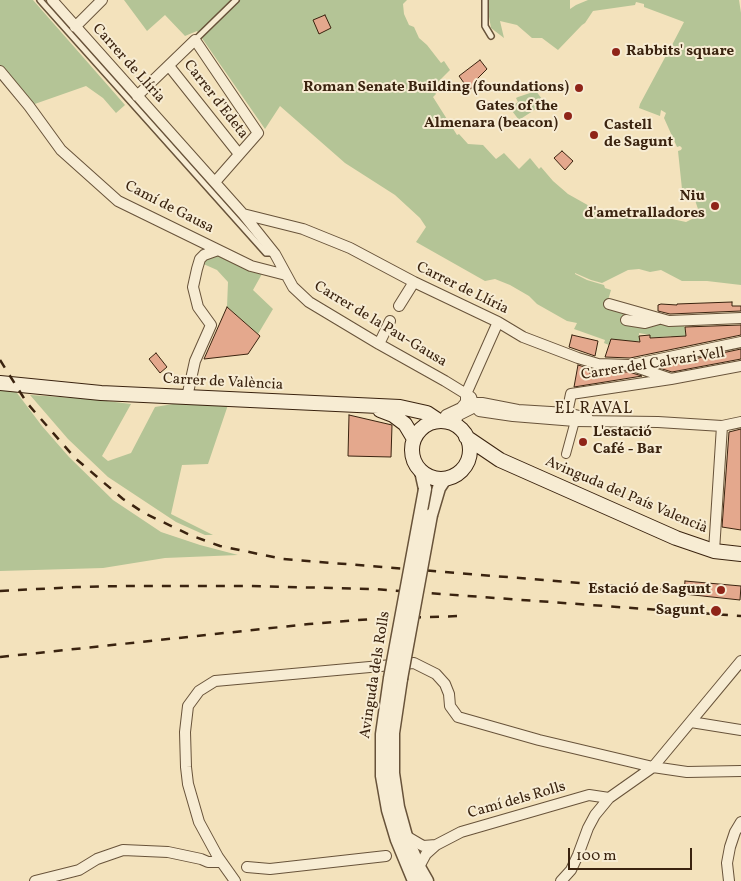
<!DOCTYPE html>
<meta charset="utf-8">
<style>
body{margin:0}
#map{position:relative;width:741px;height:881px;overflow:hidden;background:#f3e2bc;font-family:Vollkorn,serif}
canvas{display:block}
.scale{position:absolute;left:568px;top:848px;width:124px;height:22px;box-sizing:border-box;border:2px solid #3a230f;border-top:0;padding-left:6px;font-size:15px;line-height:18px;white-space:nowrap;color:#3a230f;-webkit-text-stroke:4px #f7ecd3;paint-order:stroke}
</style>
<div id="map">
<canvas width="741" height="881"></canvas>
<div class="scale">100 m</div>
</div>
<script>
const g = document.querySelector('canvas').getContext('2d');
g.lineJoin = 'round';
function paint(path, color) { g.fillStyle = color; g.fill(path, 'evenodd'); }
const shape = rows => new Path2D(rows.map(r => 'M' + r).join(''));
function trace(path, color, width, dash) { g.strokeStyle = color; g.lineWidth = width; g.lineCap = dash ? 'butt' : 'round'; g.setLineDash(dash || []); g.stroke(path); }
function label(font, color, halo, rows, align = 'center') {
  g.font = font + ' Vollkorn,serif'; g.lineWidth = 4; g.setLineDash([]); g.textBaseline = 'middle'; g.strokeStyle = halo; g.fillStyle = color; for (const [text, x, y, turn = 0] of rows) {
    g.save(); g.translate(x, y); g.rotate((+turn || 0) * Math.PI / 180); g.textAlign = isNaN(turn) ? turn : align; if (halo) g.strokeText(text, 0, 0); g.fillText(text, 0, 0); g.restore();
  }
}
paint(shape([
 [0,0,33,0,125,105,116,113,103,98,86,86,29,106,0,71],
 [124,0,407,0,403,4,404,14,409,25,414,27,419,38,427,45,441,63,444,61,450,70,432,88,436,94,433,97,457,135,459,134,468,144,483,145,496,159,504,153,519,169,530,158,539,169,541,167,553,181,568,194,600,212,616,217,617,215,672,219,686,222,700,215,692,191,682,189,678,151,681,150,682,148,680,146,677,147,664,118,666,113,661,110,660,116,639,108,640,104,669,50,674,52,677,48,672,45,684,22,644,7,644,4,636,2,635,5,593,11,585,23,582,25,558,50,542,38,532,38,517,25,500,21,504,38,491,28,488,11,488,0,570,0,570,9,576,5,588,0,739,0,741,13,741,285,707,281,682,281,661,270,650,272,639,269,628,270,602,283,591,280,575,273,575,274,587,280,604,285,605,288,611,290,606,307,623,314,627,321,643,325,684,323,686,336,672,338,671,336,650,338,650,335,639,333,639,341,633,342,611,339,609,345,604,343,605,340,574,329,577,323,567,321,537,304,529,296,510,285,495,279,485,281,416,242,426,227,420,218,395,195,345,163,280,106,265,129,197,31,185,36,165,15,147,31],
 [536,91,545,103,519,120,509,107,513,102,515,104,518,102,516,98,518,97],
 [218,250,263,272,253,290,273,309,258,334,227,307,228,282,217,270,199,262],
 [0,388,14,389,42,426,69,457,113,500,161,532,200,545,238,555,165,558,103,568,0,571],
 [30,395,91,399,131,404,102,456,108,461,131,453,155,407,173,404,229,402,208,464,182,465,171,514,213,535,205,535,176,522,108,477,68,439]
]), '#b4c496');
const building = shape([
 [325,15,331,28,319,34,313,20,325,15],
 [480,60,487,69,475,81,477,84,469,90,459,76,480,60],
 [562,151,573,161,565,170,554,158,562,151],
 [732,302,732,306,741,306,741,311,670,314,658,311,658,305,661,304,677,305,677,304,732,302],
 [227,307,260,336,248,354,204,359,227,307],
 [741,325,741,335,630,358,605,357,611,339,640,342,639,336,650,335,650,338,686,336,685,327,741,325],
 [572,335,598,341,595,356,569,347,572,335],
 [741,349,741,359,672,372,656,367,741,349],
 [156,353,167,367,160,373,149,359,156,353],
 [578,365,591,369,590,374,598,377,600,371,629,372,642,376,574,387,578,365],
 [349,415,392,425,391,457,348,456,349,415],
 [741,429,741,530,722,527,729,432,741,429],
 [685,581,741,586,740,600,684,594,685,581]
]);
paint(building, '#e4a88d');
trace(building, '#3a230f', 1);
const service = shape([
 [40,0,266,253,274,253],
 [485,0,485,26,491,36],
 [195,40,236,0]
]);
const pedestrian = shape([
 [566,454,575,421]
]);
const minor = shape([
 [52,0,243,214,275,254,293,287,309,302,379,344,445,381,471,397,473,403,471,409,459,415,456,419,456,426],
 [75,27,102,0],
 [169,66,239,154],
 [0,71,29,106,61,150,118,201,251,266,286,275],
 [137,96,195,40,258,133,215,182],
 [243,214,303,229,350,248,414,282,498,322,523,337,578,358,598,364,630,365,671,379],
 [609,304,669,321,741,318],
 [399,306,414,282],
 [626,320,645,323,659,319],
 [379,344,390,321],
 [631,365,741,342],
 [187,397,195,361,211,325,198,307,193,287,197,269,200,259,204,255,218,250],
 [567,413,571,394,671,379,741,366],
 [442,421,446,415,461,408,466,402,466,394,498,322],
 [589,421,588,418,567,413,518,410,482,403,473,403,479,411,513,416,575,421,658,422,722,426,741,422],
 [714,551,722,426],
 [691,722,741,730],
 [406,836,423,846,436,845],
 [247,867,270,869,386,856],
 [419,867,426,854,436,845,461,832,589,795,609,798],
 [35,881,79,870,97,859,123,850,168,852,201,859,208,862,221,862],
 [235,881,218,857,199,822,188,784,186,767,185,732,188,706,199,691,215,681,414,663,436,674,445,684,449,694,450,706,458,717,539,740,653,767,687,772,741,771],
 [561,881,571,870,578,855,588,828,595,815,609,798,653,767,741,661],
 [729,881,727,863,730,847,735,832,741,822]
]);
const tertiary = shape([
 [421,471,425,489],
 [431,515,439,488,445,479],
 [390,678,382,734,382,776,388,810,397,840,414,881],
 [401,679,393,733,393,773,398,807,406,836,419,867,427,881]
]);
const secondary = shape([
 [0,383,101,393,400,407,427,413,439,421],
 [380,410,393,415,405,424,414,439],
 '412 450a29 29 0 1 1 58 0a29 29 0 1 1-58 0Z',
 [466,437,500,460,676,538,714,551,741,554]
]);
trace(service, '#68533a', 8);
trace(pedestrian, '#68533a', 10);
trace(minor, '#68533a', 12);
trace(tertiary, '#68533a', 15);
trace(secondary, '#3a230f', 16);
trace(service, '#f7ecd3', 5);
trace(pedestrian, '#f7ecd3', 8);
trace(minor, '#f7ecd3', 10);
trace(tertiary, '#f7ecd3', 12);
trace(secondary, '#f7ecd3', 14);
trace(shape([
 [0,360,27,403,75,458,123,499,144,513,190,535,220,546,283,559,668,590],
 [0,591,76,587,126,586,249,586,373,589,741,616],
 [0,657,309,624,372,619,460,616]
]), '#3a230f', 2.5, [9, 9]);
const tertiaryBridge = shape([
 [390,678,425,489],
 [401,679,431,515]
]);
trace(tertiaryBridge, '#68533a', 15, []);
trace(tertiaryBridge, '#f7ecd3', 12);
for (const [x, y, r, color] of [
 [616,52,5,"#8f2418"],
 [579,88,5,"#8f2418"],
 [568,116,5,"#8f2418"],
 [594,135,5,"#8f2418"],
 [715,206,5,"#8f2418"],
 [583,442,5,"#8f2418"],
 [721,590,5,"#8f2418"],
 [716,611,6,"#8f2418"]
]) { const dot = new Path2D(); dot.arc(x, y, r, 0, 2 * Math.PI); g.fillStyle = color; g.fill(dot); trace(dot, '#f7ecd3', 2); }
label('bold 15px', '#3a230f', '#f7ecd3', [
 ["Rabbits' square",626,52,"left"],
 ["Roman Senate Building (foundations)",569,88],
 ["Gates of the",558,107],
 ["Almenara (beacon)",558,124],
 ["Castell",604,126,"left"],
 ["de Sagunt",604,143,"left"],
 ["Niu",705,197],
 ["d'ametralladores",705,214],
 ["L'estació",593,433,"left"],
 ["Café - Bar",593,450,"left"],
 ["Estació de Sagunt",711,590],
 ["Sagunt",705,611]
], 'right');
label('15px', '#3a230f', '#f7ecd3', [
 ["Carrer de Llíria",128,64,48],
 ["Carrer d'Edeta",215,100,52],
 ["Camí de Gausa",169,208,27],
 ["Carrer de Llíria",462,289,26],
 ["Carrer de la Pau-Gausa",380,325,31],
 ["Carrer del Calvari Vell",653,365,-9],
 ["Carrer de València",223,383,3],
 ["Avinguda del País Valencià",626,496,23],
 ["Avinguda dels Rolls",376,675,-81],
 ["Camí dels Rolls",517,801,-16]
]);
g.letterSpacing = '1px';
label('16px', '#3a230f', '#f7ecd3', [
 ["EL RAVAL",594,410]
]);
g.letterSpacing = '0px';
</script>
